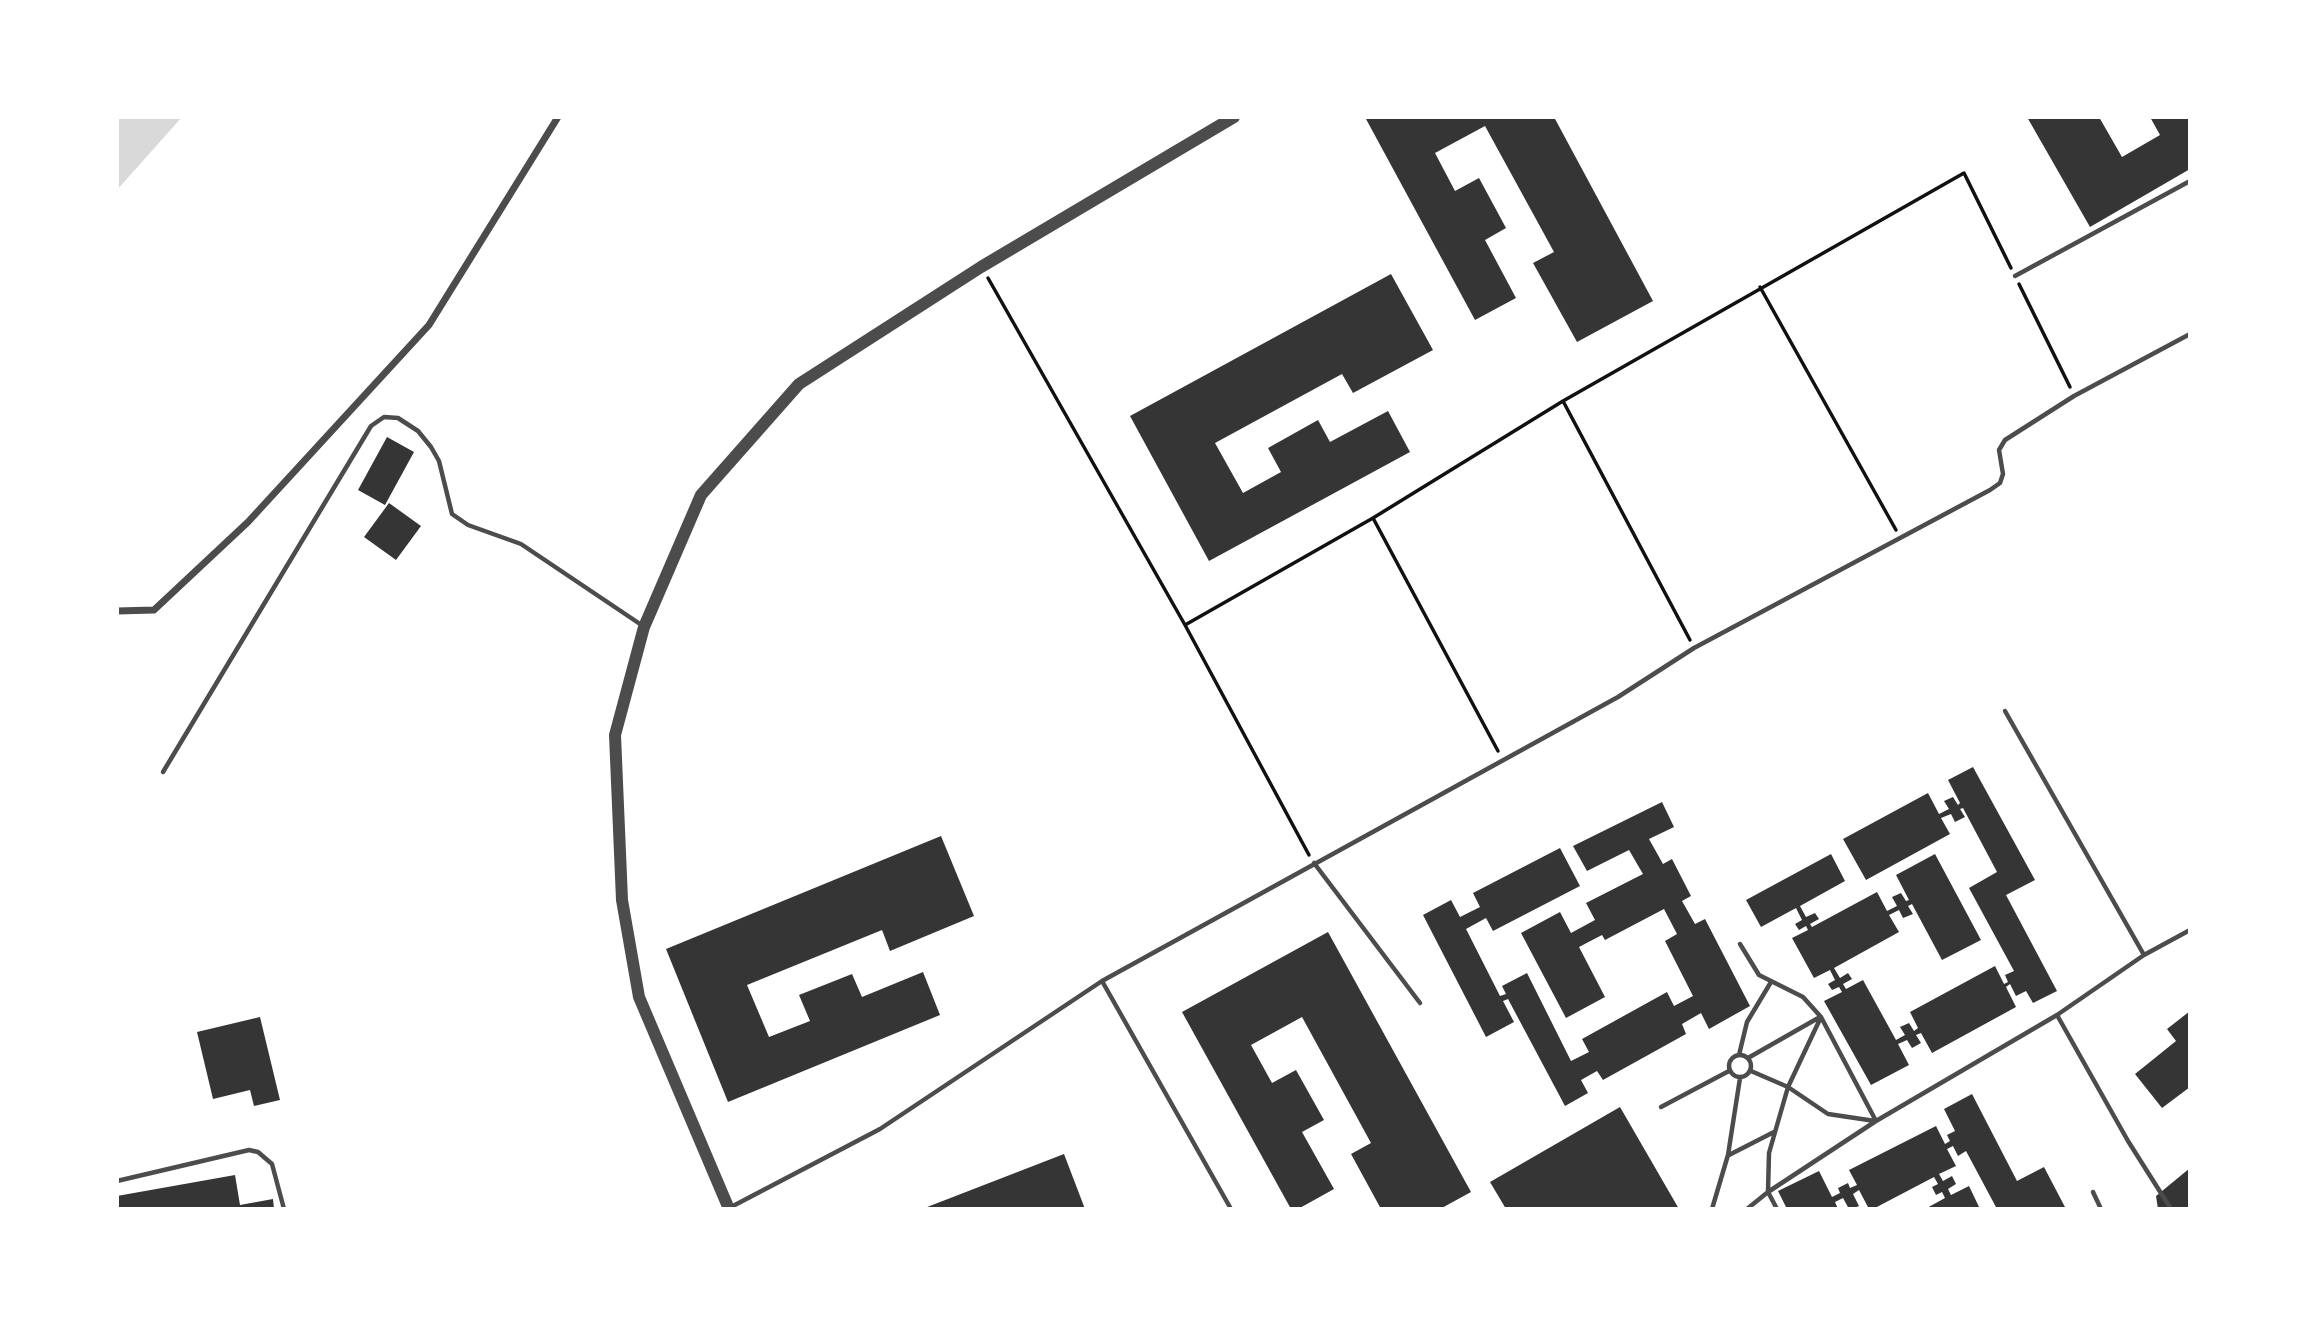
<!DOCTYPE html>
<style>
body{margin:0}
#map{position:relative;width:2307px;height:1326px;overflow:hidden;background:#fff;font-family:"Zilla Slab",serif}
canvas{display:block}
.frame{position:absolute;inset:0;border:119px solid #fff;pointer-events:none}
</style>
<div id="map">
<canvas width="2307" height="1326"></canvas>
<div class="frame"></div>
</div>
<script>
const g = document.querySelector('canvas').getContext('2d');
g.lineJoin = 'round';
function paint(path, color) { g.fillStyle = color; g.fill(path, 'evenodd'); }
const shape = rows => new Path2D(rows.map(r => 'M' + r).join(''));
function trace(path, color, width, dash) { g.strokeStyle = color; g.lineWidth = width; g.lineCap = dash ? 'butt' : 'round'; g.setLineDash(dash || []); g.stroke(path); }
paint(shape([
 [117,117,182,117,117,190]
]), '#d9d9d9');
paint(shape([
 [1370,117,1554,117,1653,301,1577,342,1533,263,1554,252,1485,126,1435,153,1455,191,1479,178,1506,228,1485,240,1516,298,1475,320,1366,119],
 [2027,117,2099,117,2122,157,2160,135,2150,117,2190,117,2190,169,2090,227],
 [1391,274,1433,350,1353,393,1342,374,1215,443,1243,493,1281,472,1268,448,1318,420,1330,442,1388,411,1410,452,1209,561,1130,416],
 [387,437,414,452,385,505,358,490],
 [389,503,421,526,396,560,364,537],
 [1973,767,2035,880,2006,895,2057,991,2033,1003,2026,991,2016,996,2010,984,2006,987,2016,1007,1932,1053,1921,1033,1916,1035,1921,1043,1912,1048,1907,1040,1898,1044,1909,1065,1871,1085,1824,1001,1842,992,1839,987,1832,990,1828,984,1835,980,1830,970,1814,978,1792,938,1808,930,1806,926,1799,930,1795,924,1802,920,1796,908,1761,927,1746,900,1831,854,1845,881,1800,906,1806,917,1815,913,1819,919,1810,924,1812,927,1877,892,1887,911,1897,906,1892,897,1901,893,1906,901,1909,900,1896,875,1935,854,1981,940,1942,960,1912,904,1908,906,1913,914,1903,918,1899,910,1889,915,1899,932,1834,968,1840,978,1848,973,1852,979,1843,984,1846,989,1863,980,1896,1040,1905,1035,1900,1027,1909,1023,1914,1031,1918,1028,1910,1012,1995,966,2004,984,2008,982,2005,975,2014,971,1969,888,1997,872,1963,808,1960,809,1965,817,1955,822,1951,814,1941,818,1950,834,1866,880,1843,839,1928,793,1939,814,1949,809,1944,801,1953,797,1958,805,1960,803,1948,780],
 [1662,802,1674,827,1649,839,1663,864,1672,859,1691,896,1682,901,1695,924,1705,919,1750,1006,1709,1029,1701,1013,1682,1024,1686,1034,1603,1080,1597,1071,1581,1080,1588,1093,1565,1106,1508,999,1503,1001,1514,1022,1486,1037,1423,915,1451,900,1460,917,1480,907,1473,893,1560,848,1580,886,1493,931,1486,918,1466,929,1500,996,1506,994,1502,986,1527,973,1571,1061,1589,1052,1582,1039,1667,992,1674,1006,1693,996,1665,941,1677,934,1664,909,1605,940,1602,935,1579,947,1605,997,1566,1018,1521,933,1560,912,1571,933,1595,920,1586,903,1643,874,1629,850,1587,871,1573,846],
 [941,836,974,916,890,951,882,930,747,985,769,1037,810,1021,799,995,852,974,862,997,923,972,940,1015,728,1102,666,949],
 [1328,932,1471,1192,1440,1209,1381,1209,1351,1154,1371,1143,1302,1017,1251,1045,1272,1083,1296,1070,1324,1120,1302,1132,1334,1189,1298,1209,1291,1209,1182,1012],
 [2190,1011,2190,1087,2162,1108,2135,1074,2176,1041,2167,1029],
 [260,1017,280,1100,254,1106,250,1090,213,1099,197,1032],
 [1972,1094,2017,1181,2044,1167,2066,1209,1997,1209,1966,1151,1958,1156,1953,1146,1947,1149,1956,1166,1939,1174,1943,1181,1952,1176,1956,1184,1948,1189,1951,1195,1969,1186,1980,1209,1925,1209,1945,1198,1942,1192,1936,1195,1932,1187,1938,1184,1934,1177,1873,1209,1869,1209,1859,1190,1853,1194,1859,1206,1852,1209,1849,1209,1843,1198,1835,1202,1838,1209,1787,1209,1778,1191,1819,1171,1832,1197,1840,1193,1838,1188,1848,1183,1850,1188,1857,1185,1849,1170,1936,1126,1945,1144,1950,1141,1947,1135,1955,1131,1944,1109],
 [1620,1107,1679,1209,1506,1209,1490,1182],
 [1064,1154,1085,1209,922,1209],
 [2190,1168,2190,1209,2158,1209,2156,1196],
 [235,1175,240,1205,273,1199,274,1209,117,1209,117,1196]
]), '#353535');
trace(shape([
 [988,278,1185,625,1309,855],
 [2019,284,2070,387],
 [1760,287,1896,530],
 [1563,401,1690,640],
 [1373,518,1498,751],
 [1185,625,1373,518,1563,401,1964,173,2011,268]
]), '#111', 3.5);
trace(shape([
 [2015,276,2190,181],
 [2005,711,2144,955,2057,1015,2128,1141,2171,1209],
 [163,772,371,426,384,417,398,418,418,431,431,447,439,461,452,514,468,525,521,544,643,626],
 [1314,863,1420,1003],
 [1740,944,1759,975,1803,997,1821,1017,1876,1121],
 [2144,955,2190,930],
 [1102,981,1231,1209],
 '1729 1066a11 11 0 1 1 22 0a11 11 0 1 1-22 0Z',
 [1739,1055,1747,1022,1771,982],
 [1748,1058,1820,1017],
 [1751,1071,1788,1087,1828,1114,1875,1121],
 [1661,1107,1729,1071],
 [1729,1155,1774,1132],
 [117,1181,249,1150,258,1152,272,1164,284,1209],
 [2093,1192,2101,1209],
 [731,1207,880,1129,1102,981,1618,697,1694,648,1990,490,2000,483,2003,474,1999,450,2005,440,2074,396,2190,334],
 [1712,1209,1728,1155,1740,1078],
 [1747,1209,1768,1192,1876,1121,2057,1015],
 [1777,1209,1768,1192,1769,1153,1788,1087,1821,1017]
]), '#4c4c4c', 4.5);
trace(shape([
 [117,611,154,610,248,522,429,325,558,117]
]), '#4c4c4c', 7);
trace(shape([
 [729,1209,639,997,622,900,615,735,644,627,701,495,799,384,981,267,1234,117]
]), '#4c4c4c', 12);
</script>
